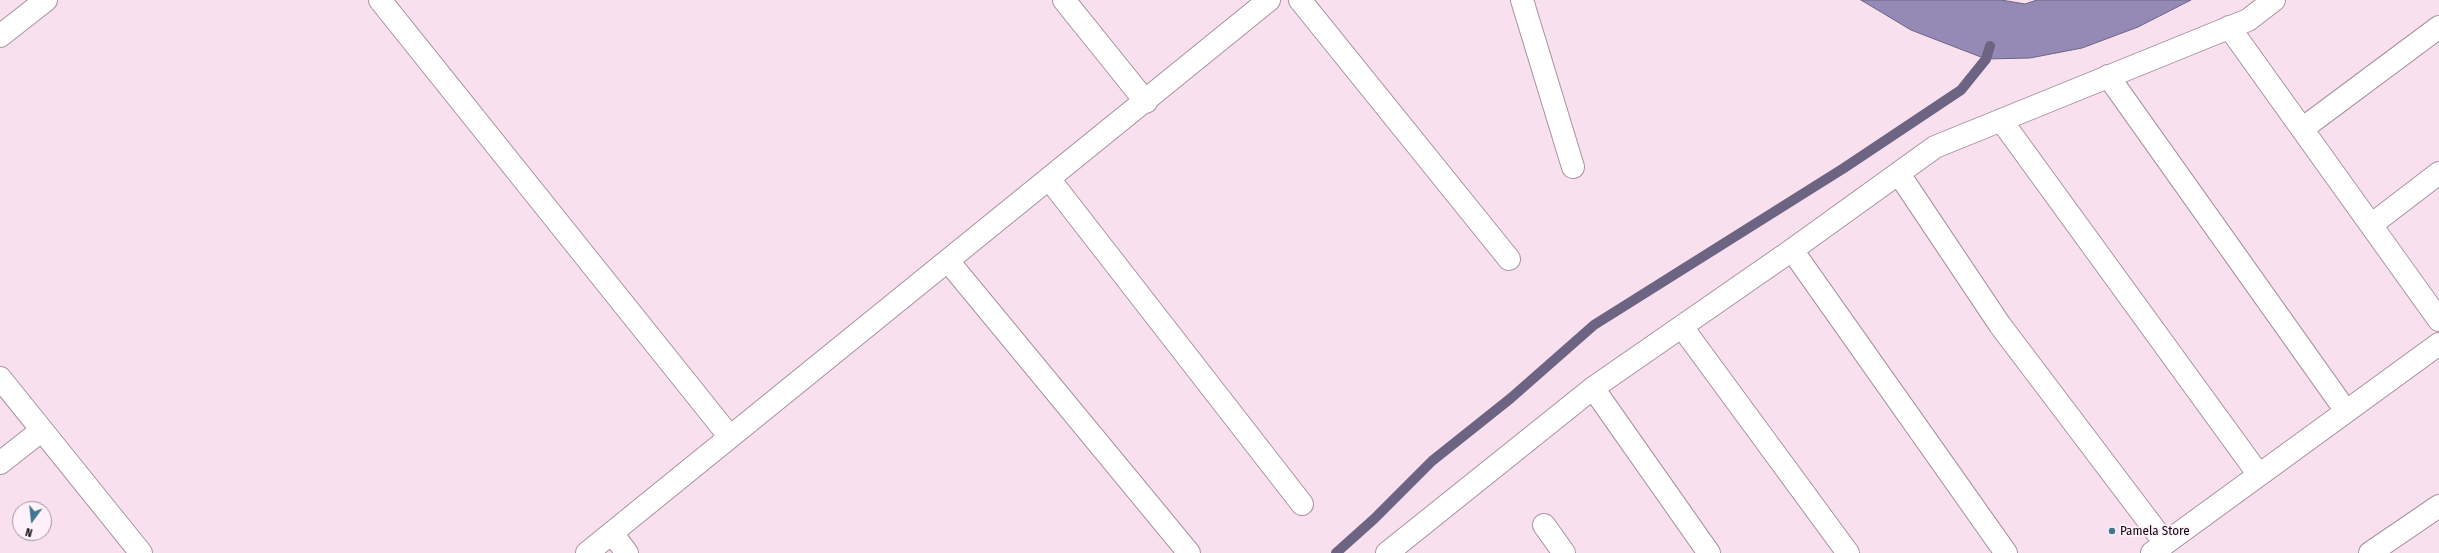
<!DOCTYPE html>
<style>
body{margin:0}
#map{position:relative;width:2439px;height:553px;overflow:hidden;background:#f8e0ee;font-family:"Fira Sans Condensed",sans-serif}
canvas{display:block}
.north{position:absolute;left:12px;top:501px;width:40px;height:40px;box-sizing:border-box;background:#fff0f9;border:1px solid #a1959c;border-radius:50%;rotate:195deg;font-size:11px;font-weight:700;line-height:16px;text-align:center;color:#130c11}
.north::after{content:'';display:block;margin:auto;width:14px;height:18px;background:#3d7890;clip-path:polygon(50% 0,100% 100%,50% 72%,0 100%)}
</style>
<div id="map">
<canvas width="2439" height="553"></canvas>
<div class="north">N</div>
</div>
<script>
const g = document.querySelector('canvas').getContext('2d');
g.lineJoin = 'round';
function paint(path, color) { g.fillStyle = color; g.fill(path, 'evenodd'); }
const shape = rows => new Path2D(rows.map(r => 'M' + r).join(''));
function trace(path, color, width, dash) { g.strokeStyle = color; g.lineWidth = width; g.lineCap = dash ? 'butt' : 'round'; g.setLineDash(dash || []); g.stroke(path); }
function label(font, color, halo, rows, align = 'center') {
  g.font = font + ' "Fira Sans Condensed",sans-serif'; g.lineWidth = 3.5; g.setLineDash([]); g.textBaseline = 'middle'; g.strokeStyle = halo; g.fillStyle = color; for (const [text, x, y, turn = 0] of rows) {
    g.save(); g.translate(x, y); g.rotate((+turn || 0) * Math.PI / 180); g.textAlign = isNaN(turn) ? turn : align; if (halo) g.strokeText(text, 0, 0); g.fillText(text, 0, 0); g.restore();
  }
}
const water = shape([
 [1861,0,2001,0,2025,4,2037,0,2191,0,2138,27,2082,48,2030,58,1986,59,1911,30,1861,0]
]);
paint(water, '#948ab5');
trace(water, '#6d6484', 1);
trace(shape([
 [1336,553,1374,519,1432,461,1511,398,1594,325,1844,168,1961,90,1986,59,1990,46]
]), '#6d6484', 10);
const minor = shape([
 [380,0,730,437],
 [1064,0,1146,102],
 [1300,0,1509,259],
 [1522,0,1573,167],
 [2229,27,2439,320],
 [0,36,46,0],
 [2108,76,2346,411],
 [2001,120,2259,475],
 [2302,129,2439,27],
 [1899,174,2000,325,2165,543],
 [1050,180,1302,504],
 [2371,225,2439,173],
 [1792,250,2006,553],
 [948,261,1189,553],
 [1682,327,1848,553],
 [0,378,141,553],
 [1593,388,1709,553],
 [0,463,42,430],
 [1544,525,1564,553],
 [612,533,627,553],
 [587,553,1269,0],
 [1387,553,1593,388,1792,250,1935,147,2248,20,2274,0],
 [2152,553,2439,344],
 [2370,553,2439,506]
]);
trace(minor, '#a8929f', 24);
trace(minor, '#fff', 22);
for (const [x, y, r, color] of [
 [2112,531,4,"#3d7890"]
]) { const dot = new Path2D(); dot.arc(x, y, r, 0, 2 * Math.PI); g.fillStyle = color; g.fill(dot); trace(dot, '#fff0f9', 1.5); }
label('13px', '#130c11', '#fff0f9', [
 ["Pamela Store",2120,531]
], 'left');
</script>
